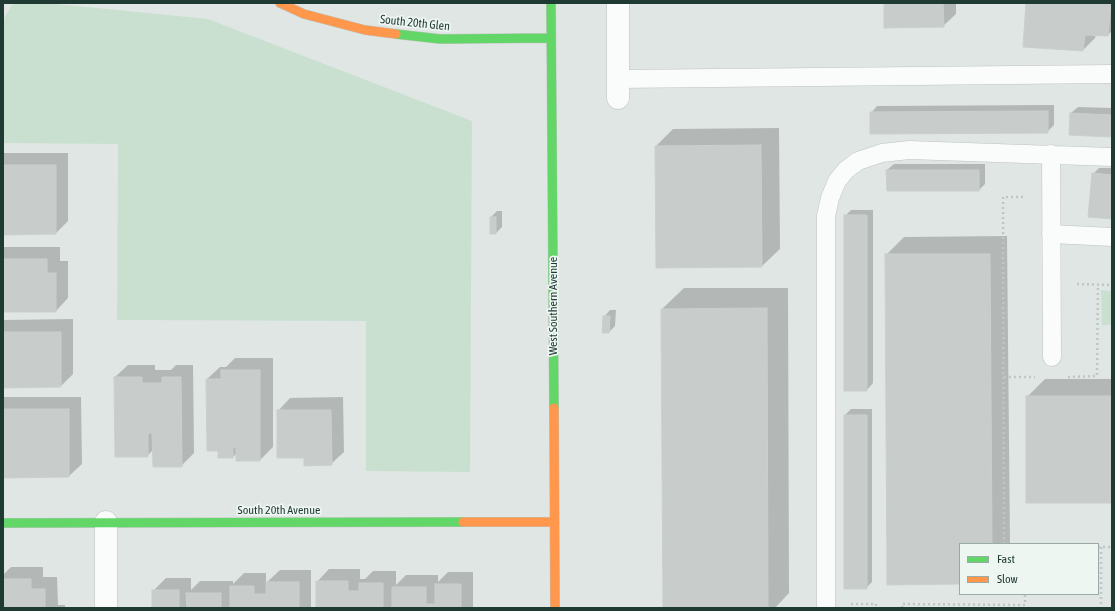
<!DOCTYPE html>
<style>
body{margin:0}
#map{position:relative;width:1115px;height:611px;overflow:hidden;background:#e0e6e4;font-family:"Asap Condensed",sans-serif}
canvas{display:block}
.frame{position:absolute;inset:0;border:4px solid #1f3933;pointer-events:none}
.legend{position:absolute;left:959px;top:543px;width:140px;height:52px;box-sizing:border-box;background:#eef6f2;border:1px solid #9baaa6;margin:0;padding:5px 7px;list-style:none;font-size:12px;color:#1f3933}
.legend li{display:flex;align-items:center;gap:8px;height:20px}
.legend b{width:20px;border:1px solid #9baaa6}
</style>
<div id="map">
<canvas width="1115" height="611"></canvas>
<div class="frame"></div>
<ul class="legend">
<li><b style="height:5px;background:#63d668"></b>Fast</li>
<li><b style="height:5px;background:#ff974d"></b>Slow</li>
</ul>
</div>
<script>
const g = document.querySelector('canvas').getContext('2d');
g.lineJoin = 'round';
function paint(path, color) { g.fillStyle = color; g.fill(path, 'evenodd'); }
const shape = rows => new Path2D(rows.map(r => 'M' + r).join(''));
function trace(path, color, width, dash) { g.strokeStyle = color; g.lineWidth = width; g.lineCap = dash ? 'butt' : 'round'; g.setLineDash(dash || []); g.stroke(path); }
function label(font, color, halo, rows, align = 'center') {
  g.font = font + ' "Asap Condensed",sans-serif'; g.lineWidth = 3.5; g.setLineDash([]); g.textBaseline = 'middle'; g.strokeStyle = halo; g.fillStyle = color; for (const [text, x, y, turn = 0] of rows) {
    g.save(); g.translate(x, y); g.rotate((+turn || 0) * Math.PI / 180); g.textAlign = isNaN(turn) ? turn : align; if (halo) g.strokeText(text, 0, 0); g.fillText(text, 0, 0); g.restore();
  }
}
paint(shape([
 [13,3,46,3,208,19,472,121,470,472,366,471,366,321,117,320,118,144,3,143,3,20],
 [1101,290,1112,291,1112,325,1102,325]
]), '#c9e0d1');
paint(shape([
 [885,3,956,3,956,14,943,26],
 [1027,3,1112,3,1112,31,1108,35,1096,34,1095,38,1083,50],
 [1054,105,1054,125,1047,132,871,113,877,106],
 [1078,107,1112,108,1112,136,1071,113],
 [779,128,780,249,762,266,656,146,673,129],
 [3,153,68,153,68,221,56,233,3,234],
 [894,164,985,164,985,184,979,190,887,170],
 [1099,168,1112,168,1112,218,1093,174],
 [851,210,873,210,873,383,867,390,845,216],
 [497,211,502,211,502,227,496,233,491,217],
 [1007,236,1010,544,960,544,960,583,886,255,904,237],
 [3,247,60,247,60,261,68,261,68,298,56,311,3,311],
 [684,288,788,288,789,593,775,608,664,608,662,309],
 [610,310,616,310,615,326,609,332,604,317],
 [73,319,73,374,61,386,3,387,3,320],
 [235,358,273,358,273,447,260,460,237,453,233,457,207,379,220,367,226,367],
 [128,365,155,365,155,370,171,370,176,365,193,365,194,453,181,466,153,450,147,456,115,377],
 [1045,379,1112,379,1112,502,1027,397],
 [3,397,81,397,82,464,69,476,3,477],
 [343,397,344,452,331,464,305,457,278,411,290,398],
 [851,409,872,409,872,582,866,588,845,415],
 [11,567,43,567,43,577,57,577,58,605,65,605,65,608,3,608,3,575],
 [329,569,360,569,360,579,365,579,373,571,396,571,396,585,406,575,438,575,438,582,448,572,473,572,473,608,317,608,317,582],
 [280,570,311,570,311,608,153,608,153,591,166,578,191,578,191,590,200,581,233,581,233,584,244,573,266,573,266,583]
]), '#0003');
const building = shape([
 [884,3,943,3,944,27,884,28,884,3],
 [1026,3,1111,3,1108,36,1085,35,1083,51,1023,47,1026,3],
 [1048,111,1048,133,870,134,870,112,1048,111],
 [1070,113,1112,115,1112,137,1069,135,1070,113],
 [761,145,762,267,656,268,655,146,761,145],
 [3,165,56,165,56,234,3,235,3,165],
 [886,170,979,170,979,191,887,191,886,170],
 [1092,173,1112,175,1112,219,1088,217,1092,173],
 [844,215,867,215,867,391,844,391,844,215],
 [490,217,496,217,496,234,490,234,490,217],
 [885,254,990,254,992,544,960,544,960,584,887,585,885,254],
 [3,259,47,259,47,273,56,273,56,312,3,312,3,259],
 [767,308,768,608,663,608,661,309,767,308],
 [603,316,610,316,609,333,602,333,603,316],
 [3,332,61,332,61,387,3,388,3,332],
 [221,370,260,370,260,461,236,461,236,447,233,447,233,458,218,458,218,451,207,451,206,379,221,379,221,370],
 [114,377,142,377,142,383,162,383,162,377,181,377,182,467,153,467,152,433,148,433,148,457,115,457,114,377],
 [1026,396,1112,396,1112,503,1026,503,1026,396],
 [3,409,69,409,69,477,3,478,3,409],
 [277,410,331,410,332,465,304,466,304,458,277,458,277,410],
 [844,415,867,415,867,589,844,589,844,415],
 [3,579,31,579,31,589,45,589,45,608,3,608,3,579],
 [316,581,348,581,348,591,359,591,359,583,383,583,383,608,316,608,316,581],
 [266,582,299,582,299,608,230,608,230,586,254,586,254,594,266,594,266,582],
 [435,584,461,584,461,608,392,608,392,587,426,587,426,604,435,604,435,584],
 [152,590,179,590,179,608,152,608,152,590],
 [186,593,221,593,221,608,187,608,186,593]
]);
paint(building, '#c8cdcb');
trace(building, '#c9cfcd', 1);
const lane = shape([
 [618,79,1112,74],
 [1051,154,1052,357],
 [1051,234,1112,237],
 [826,608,826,216,830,198,837,181,846,170,858,161,882,153,909,150,1112,157]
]);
const street = shape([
 [618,3,618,98],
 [106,522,106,608]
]);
const fast = shape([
 [551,3,554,408],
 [396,34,440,39,551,38],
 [3,523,463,522]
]);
const slow = shape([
 [280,3,304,14,365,30,396,34],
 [554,408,555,608],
 [463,522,554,522]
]);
trace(lane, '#bdc3c1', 19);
trace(street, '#bdc3c1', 23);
trace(fast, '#bdc4c1', 10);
trace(slow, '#bdc4c1', 10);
trace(shape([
 [1077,284,1112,285],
 [1004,377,1035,377],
 [1068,377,1097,376,1098,284],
 [1004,544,1003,197,1026,197],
 [1098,547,1112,547],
 [1101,547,1101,608],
 [851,604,876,604,876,608],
 [902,608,902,604,1025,605,1025,594]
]), '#bec7c5', 2.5, [2, 3]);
trace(lane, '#fafbfb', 18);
trace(street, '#fafbfb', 22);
trace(fast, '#63d668', 9);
trace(slow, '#ff974d', 9);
label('12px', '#1f3933', '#eef6f2', [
 ["South 20th Glen",415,23,6],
 ["West Southern Avenue",553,306,-90],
 ["South 20th Avenue",279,510]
]);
</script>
